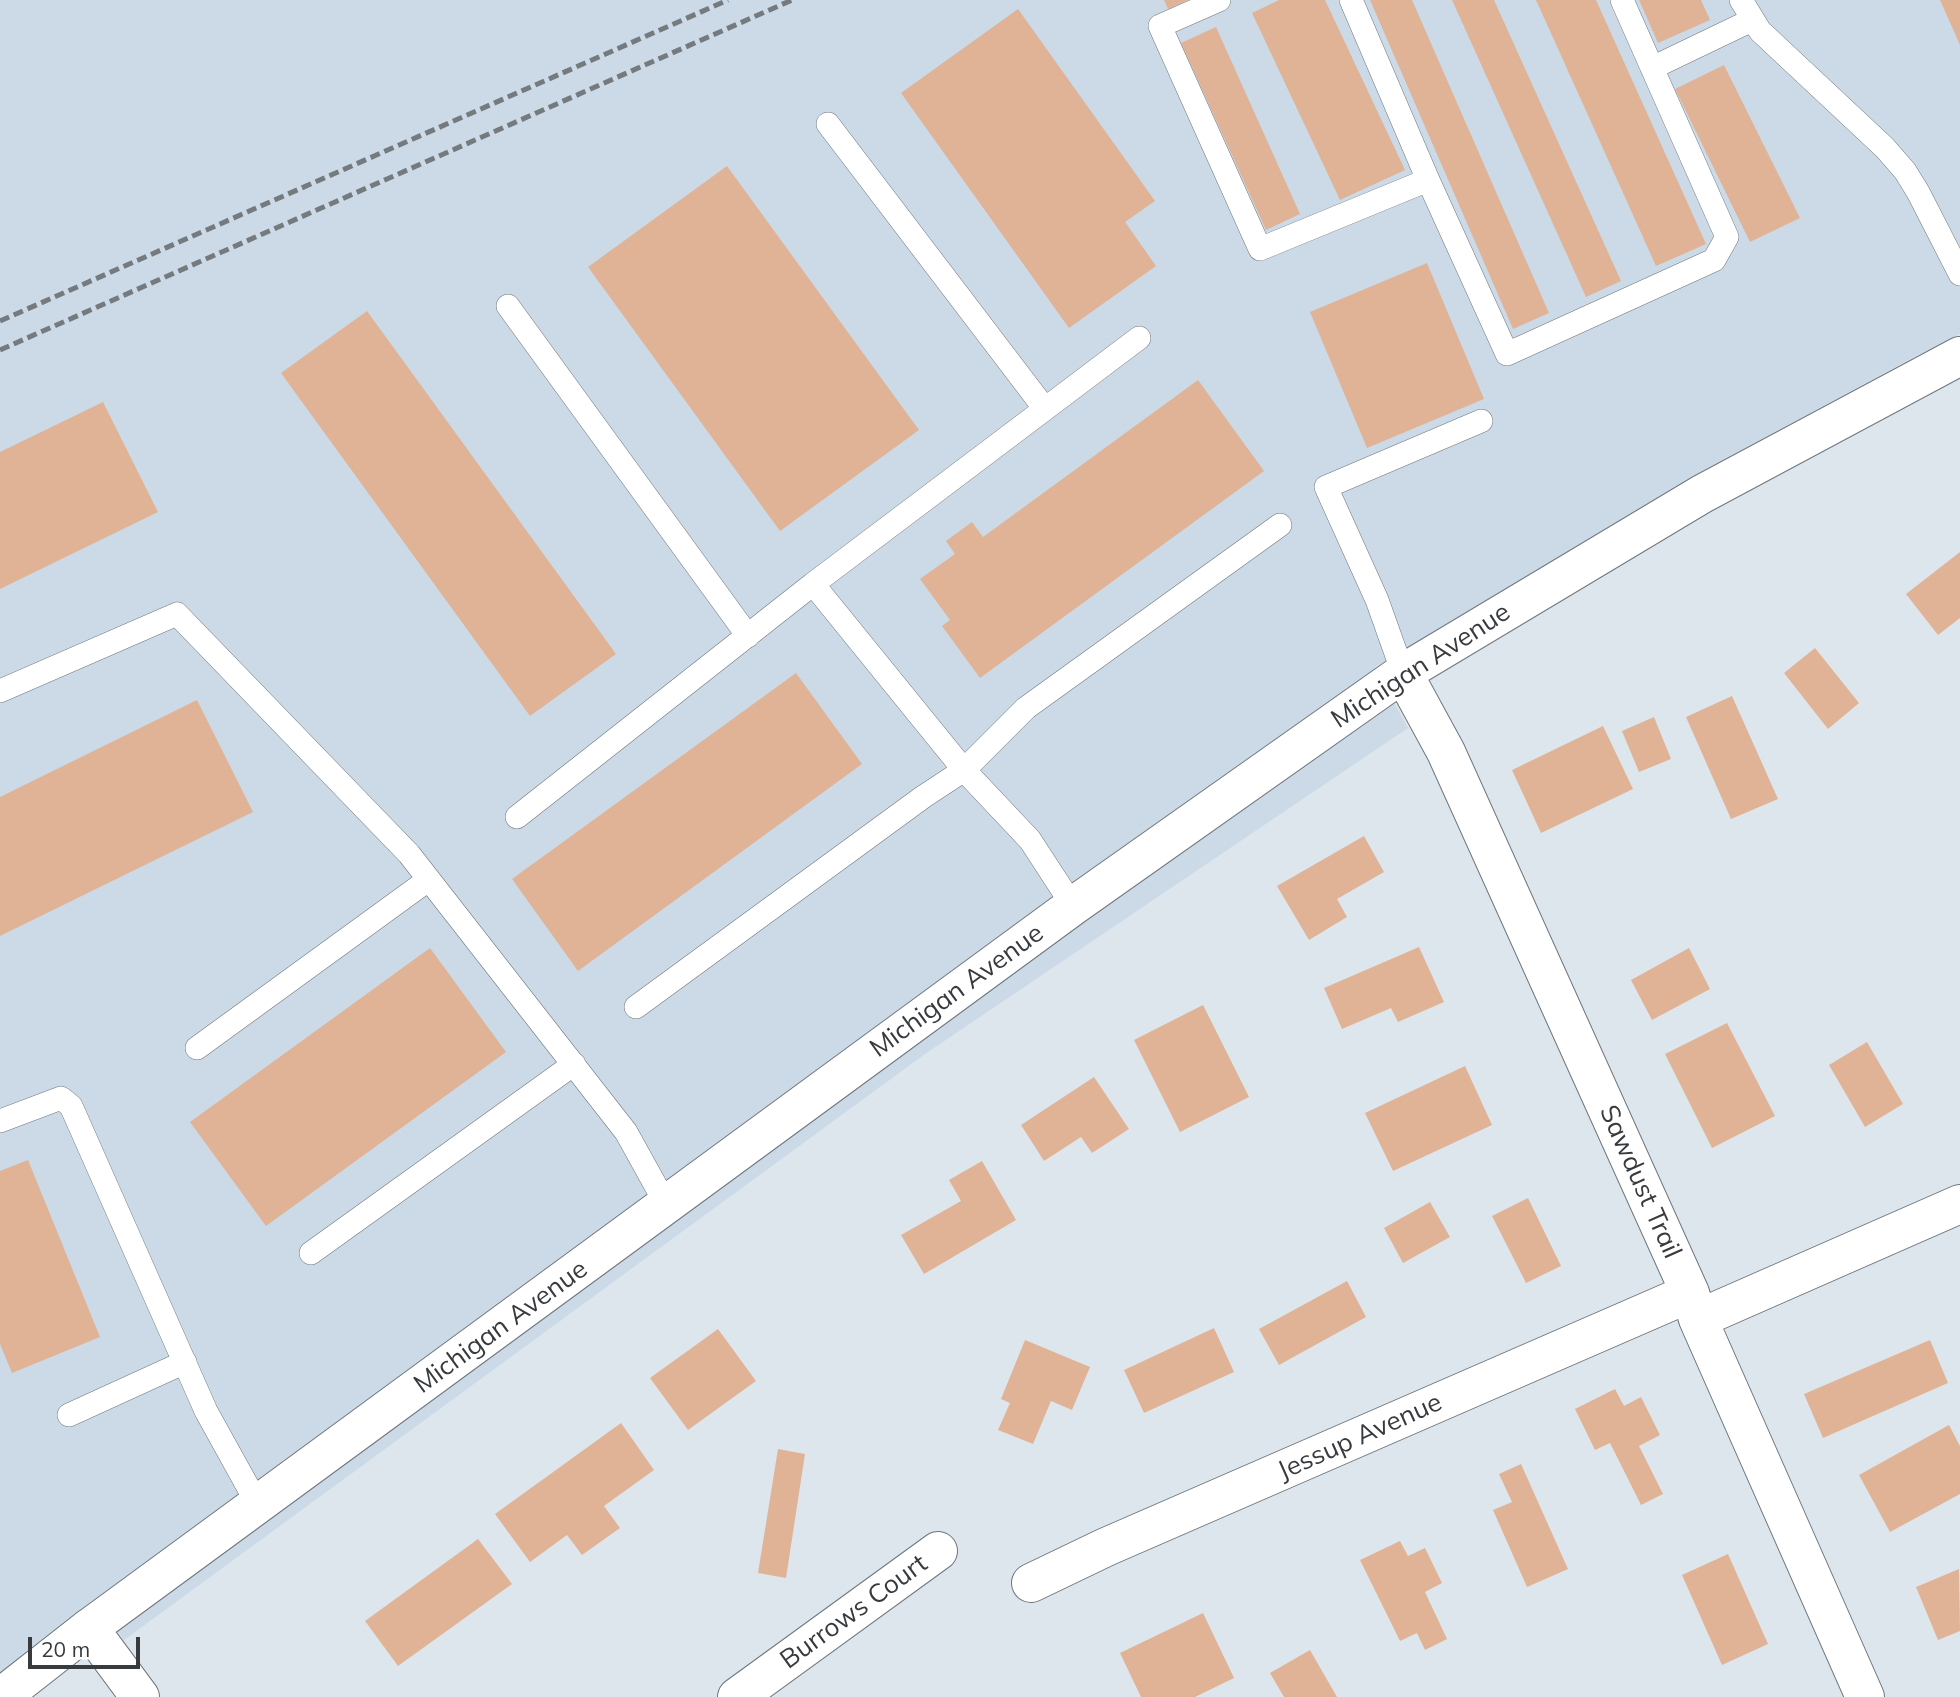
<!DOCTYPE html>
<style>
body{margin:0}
#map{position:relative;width:1960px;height:1697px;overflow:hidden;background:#dde6ed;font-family:Mulish,sans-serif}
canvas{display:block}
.scale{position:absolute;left:28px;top:1637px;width:112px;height:32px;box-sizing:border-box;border:4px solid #383b3e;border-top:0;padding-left:9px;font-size:21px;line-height:24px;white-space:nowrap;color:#383b3e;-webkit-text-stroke:5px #fff;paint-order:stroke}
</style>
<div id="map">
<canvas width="1960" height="1697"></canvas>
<div class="scale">20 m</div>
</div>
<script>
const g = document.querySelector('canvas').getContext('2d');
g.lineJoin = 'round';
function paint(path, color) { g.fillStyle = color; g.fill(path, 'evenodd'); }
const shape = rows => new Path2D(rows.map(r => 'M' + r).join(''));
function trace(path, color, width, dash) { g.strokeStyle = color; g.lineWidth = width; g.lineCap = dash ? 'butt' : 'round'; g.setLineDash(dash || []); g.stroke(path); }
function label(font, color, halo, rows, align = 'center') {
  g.font = font + ' Mulish,sans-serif'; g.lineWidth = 7; g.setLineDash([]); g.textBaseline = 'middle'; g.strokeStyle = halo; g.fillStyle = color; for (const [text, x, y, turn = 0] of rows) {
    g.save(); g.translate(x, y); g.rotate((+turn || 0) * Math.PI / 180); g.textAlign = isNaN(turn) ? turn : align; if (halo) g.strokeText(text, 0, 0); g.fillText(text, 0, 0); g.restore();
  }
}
paint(shape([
 [0,0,1960,0,1960,334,1912,358,1693,476,1375,667,1376,668,1062,890,655,1191,60,1625,0,1672],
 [1394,703,1408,728,925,1054,124,1640,118,1631,1085,921]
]), '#cbdae6');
paint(shape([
 [1164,0,1188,0,1168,9],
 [1279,0,1325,0,1405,170,1340,200,1252,13],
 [1370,0,1412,0,1549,313,1513,329],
 [1452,0,1494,0,1621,281,1586,297],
 [1536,0,1596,0,1706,244,1656,266],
 [1639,0,1701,0,1710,20,1658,43],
 [1940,0,1960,0,1960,45],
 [1018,9,1155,201,1125,222,1156,266,1069,328,901,93],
 [1216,27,1300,214,1266,230,1181,43],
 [1724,65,1800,218,1750,242,1675,89],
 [727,166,919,430,780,531,588,267],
 [1427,263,1484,399,1367,448,1310,312],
 [367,311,616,654,530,716,281,373],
 [1198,380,1264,471,980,678,942,626,950,620,920,579,955,554,946,541,972,522,983,537],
 [103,402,158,512,0,589,0,452],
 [1960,552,1960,618,1938,635,1906,594],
 [1815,648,1859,703,1828,729,1784,673],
 [796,673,862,764,578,971,512,879],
 [1732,696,1778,799,1731,819,1686,717],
 [197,700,253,812,0,936,0,797],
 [1654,717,1671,759,1639,772,1622,731],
 [1603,726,1633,789,1541,833,1512,770],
 [1364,836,1384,872,1337,899,1347,917,1309,940,1277,886],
 [1419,947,1444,1002,1398,1022,1391,1008,1342,1029,1324,988],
 [430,948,506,1052,266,1226,190,1122],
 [1689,948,1710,989,1652,1020,1631,980],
 [1203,1005,1249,1097,1180,1132,1134,1040],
 [1727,1023,1775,1116,1712,1148,1665,1054],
 [1867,1042,1903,1104,1865,1127,1829,1065],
 [1465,1066,1492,1125,1393,1171,1365,1113],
 [1094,1077,1129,1129,1092,1153,1081,1137,1044,1161,1021,1125],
 [28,1160,100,1337,12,1373,0,1344,0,1171],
 [982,1161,1016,1220,924,1274,901,1235,961,1201,949,1180],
 [1528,1198,1561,1266,1526,1283,1492,1216],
 [1430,1202,1450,1237,1403,1263,1384,1228],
 [1347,1281,1366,1317,1279,1365,1259,1329],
 [1214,1328,1234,1372,1144,1413,1124,1370],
 [718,1329,756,1381,688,1430,650,1378],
 [1025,1340,1090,1367,1072,1410,1051,1401,1033,1444,998,1430,1010,1403,1001,1399],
 [1930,1340,1948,1383,1823,1438,1804,1394],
 [1615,1389,1624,1406,1641,1397,1660,1435,1639,1446,1663,1494,1641,1505,1610,1443,1595,1450,1575,1409],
 [621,1423,654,1470,604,1506,620,1528,582,1555,567,1535,530,1562,495,1514],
 [1949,1425,1960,1446,1960,1494,1890,1532,1859,1475],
 [778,1449,805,1454,786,1578,758,1573],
 [1521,1464,1568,1569,1527,1587,1493,1510,1512,1502,1499,1474],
 [478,1539,512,1584,398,1666,365,1621],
 [1400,1541,1408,1556,1425,1548,1442,1583,1425,1592,1447,1639,1425,1650,1417,1633,1400,1641,1360,1560],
 [1728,1554,1768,1644,1722,1665,1682,1575],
 [1959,1569,1960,1631,1938,1640,1916,1587],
 [1203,1613,1234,1678,1195,1697,1141,1697,1120,1653],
 [1310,1650,1337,1697,1284,1697,1270,1673]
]), '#e1b396');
const service = shape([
 [1219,0,1160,26,1260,249,1428,180,1507,354,1714,260,1727,237,1622,0],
 [1351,0,1428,180],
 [1741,0,1760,31,1885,148,1905,171,1918,192,1960,274],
 [1652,68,1752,20],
 [828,124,1045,409],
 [508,306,748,636],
 [813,584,1139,338],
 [1403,673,1377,600,1326,487,1481,421],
 [0,691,177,614,409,854,626,1132,667,1206],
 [517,817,813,584,964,770,1030,840,1073,906],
 [636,1007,923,797,964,770,1026,708,1280,525],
 [197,1048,428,880],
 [0,1121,61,1098,71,1106,206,1411,258,1505],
 [311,1253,574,1064],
 [69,1415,185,1362]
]);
const minor = shape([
 [1403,673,1446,752,1690,1293,1698,1319,1865,1697],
 [1698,1319,1960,1204],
 [1031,1583,1106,1547,1690,1293],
 [89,1628,140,1697],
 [737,1697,938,1551]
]);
const secondary = shape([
 [1,1697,89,1628,1073,906,1403,673,1702,494,1960,356]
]);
trace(service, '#6f767d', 24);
trace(minor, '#6f767d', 40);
trace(secondary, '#6f767d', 40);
trace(service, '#fff', 23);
trace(minor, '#fff', 38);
trace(secondary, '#fff', 38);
trace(shape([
 [0,321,728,0],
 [0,350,792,0]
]), '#757a7f', 5, [10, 5]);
label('26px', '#383b3e', '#fff', [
 ["Michigan Avenue",1421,666,-33],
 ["Michigan Avenue",957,991,-36],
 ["Sawdust Trail",1640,1182,66],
 ["Michigan Avenue",501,1327,-36],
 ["Jessup Avenue",1360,1437,-24],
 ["Burrows Court",854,1612,-36]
]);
</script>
